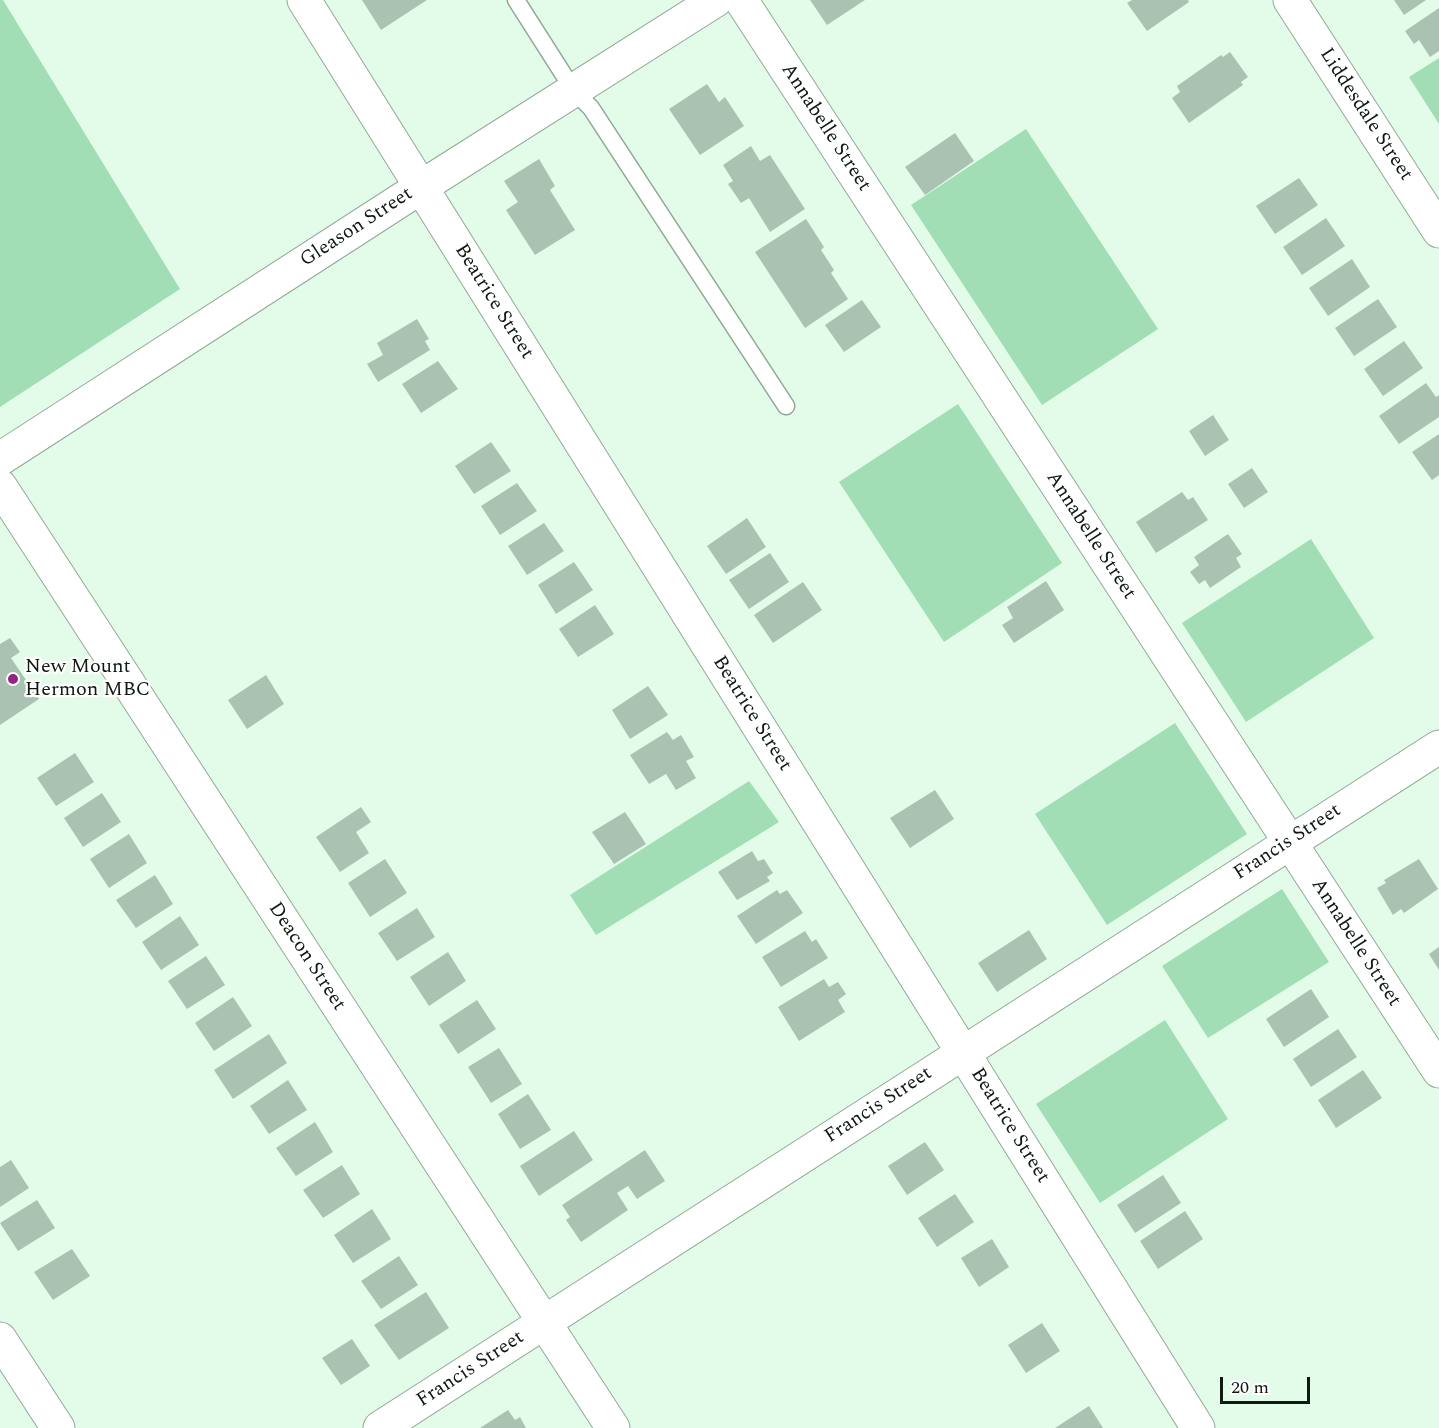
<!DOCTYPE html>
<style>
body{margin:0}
#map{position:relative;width:1439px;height:1428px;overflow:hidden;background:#e3fcea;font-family:Spectral,serif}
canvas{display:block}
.scale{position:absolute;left:1220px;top:1377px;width:90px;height:27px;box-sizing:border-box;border:3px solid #0f1812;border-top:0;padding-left:8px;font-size:18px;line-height:21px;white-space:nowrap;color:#0f1812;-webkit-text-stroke:4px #fff;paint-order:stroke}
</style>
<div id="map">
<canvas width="1439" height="1428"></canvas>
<div class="scale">20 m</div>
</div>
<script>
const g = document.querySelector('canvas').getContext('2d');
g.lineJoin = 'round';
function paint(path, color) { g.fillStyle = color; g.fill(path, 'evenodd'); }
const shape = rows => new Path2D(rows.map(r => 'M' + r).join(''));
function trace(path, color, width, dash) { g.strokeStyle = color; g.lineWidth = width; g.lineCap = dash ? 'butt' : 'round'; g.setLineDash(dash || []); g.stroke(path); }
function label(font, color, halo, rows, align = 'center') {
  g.font = font + ' Spectral,serif'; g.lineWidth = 4.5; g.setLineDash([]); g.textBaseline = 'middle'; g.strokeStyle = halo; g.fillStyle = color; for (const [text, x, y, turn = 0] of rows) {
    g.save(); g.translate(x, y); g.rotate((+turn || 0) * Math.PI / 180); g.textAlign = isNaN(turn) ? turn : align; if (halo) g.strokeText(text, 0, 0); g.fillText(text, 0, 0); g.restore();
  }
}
paint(shape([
 [0,0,3,0,180,289,0,407],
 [1439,58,1439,124,1409,77],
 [1026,129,1158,329,1042,405,911,205],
 [958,404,1062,563,944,642,839,482],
 [1311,539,1374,638,1246,722,1182,623],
 [1175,723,1247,834,1107,925,1035,814],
 [749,781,779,822,596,935,570,895],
 [1282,889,1329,962,1208,1038,1162,966],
 [1165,1020,1228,1119,1100,1203,1036,1104]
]), '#a1deb6');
paint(shape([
 [362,0,427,0,381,30],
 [810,0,865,0,827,25],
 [1132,0,1188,0,1189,2,1147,31,1127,3],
 [1394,0,1426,0,1404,15],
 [1439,8,1439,51,1430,57,1419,40,1414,44,1405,31],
 [1230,52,1248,77,1241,82,1243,85,1189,123,1172,98,1180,92,1177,86,1221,55,1223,57],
 [707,84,719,102,725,97,744,126,700,155,669,109],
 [955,133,974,161,925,195,905,167],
 [751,146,760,161,770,155,805,209,770,232,749,198,741,203,728,184,733,181,723,165],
 [539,159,555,186,550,190,575,230,535,255,506,210,518,202,504,181],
 [1299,178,1318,205,1275,234,1256,206],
 [1326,218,1345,246,1302,275,1283,247],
 [806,219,824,247,821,250,834,270,831,273,848,299,805,328,755,252],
 [1352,259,1370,287,1328,316,1309,288],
 [1378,299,1397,327,1354,356,1335,328],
 [862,300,881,327,844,352,825,325],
 [417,319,429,339,425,341,430,350,378,382,367,364,383,355,377,343],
 [1404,341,1423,368,1383,396,1364,369],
 [438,361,458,389,421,413,402,384],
 [1426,383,1436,397,1439,395,1439,417,1399,444,1379,416],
 [1213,415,1229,440,1205,456,1189,431],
 [1439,434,1439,475,1432,480,1412,452],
 [491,442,511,471,474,494,455,466],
 [1252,468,1268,492,1244,508,1228,484],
 [517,483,537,511,500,535,481,506],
 [1182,492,1188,500,1193,497,1208,520,1156,553,1136,522],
 [747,518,766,547,726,574,707,546],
 [544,523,564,551,527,575,508,546],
 [1228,534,1242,554,1236,558,1241,567,1210,588,1205,580,1199,584,1190,572,1199,565,1194,557],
 [770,553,789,582,749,609,729,580],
 [574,562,593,590,556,614,538,585],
 [1046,581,1064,610,1014,643,1002,625,1013,618,1007,607],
 [803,582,822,610,773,643,754,615],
 [595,605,614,634,578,657,559,629],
 [10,638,20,652,11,658,39,699,0,725,0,644],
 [266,675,284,704,247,729,228,700],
 [648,686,668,715,630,739,612,710],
 [667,732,673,740,681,735,694,757,686,761,696,778,676,790,666,774,649,784,630,755],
 [75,753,94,782,56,806,37,778],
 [935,790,954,819,910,848,890,818],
 [102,793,121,822,83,847,64,818],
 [361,807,371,822,356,832,369,853,340,872,316,837],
 [625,812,646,844,614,864,592,832],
 [129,834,147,863,109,888,90,859],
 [752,851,758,861,764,859,773,873,767,877,770,881,737,900,718,872],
 [385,859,407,893,370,917,348,883],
 [1419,859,1438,889,1404,913,1401,909,1393,915,1377,888,1386,883,1384,880],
 [155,875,173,904,136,928,116,900],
 [777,890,780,894,787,890,803,913,756,944,737,916],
 [417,908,435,937,397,961,378,933],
 [180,916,199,945,161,970,142,942],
 [1029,930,1047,959,997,992,978,963],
 [805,931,812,942,816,939,828,958,781,987,762,957],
 [1439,947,1439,970,1429,954],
 [448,952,466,981,429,1006,410,977],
 [206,956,225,985,187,1009,168,981],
 [824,979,829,987,838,982,846,994,838,1000,845,1012,799,1041,778,1007],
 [1311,989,1329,1017,1284,1047,1266,1019],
 [233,997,252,1026,214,1051,195,1023],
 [477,1000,496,1029,458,1054,439,1025],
 [1338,1029,1357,1057,1311,1087,1293,1059],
 [269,1034,287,1063,233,1099,214,1070],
 [499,1048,522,1084,491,1103,468,1067],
 [1363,1070,1382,1098,1336,1128,1318,1100],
 [288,1080,307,1110,269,1134,250,1106],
 [528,1094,551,1130,520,1149,498,1114],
 [315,1122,333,1152,296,1176,276,1148],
 [574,1131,593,1160,539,1196,520,1166],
 [925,1142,944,1170,907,1195,888,1166],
 [645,1150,665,1181,637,1199,628,1186,617,1193,628,1210,581,1242,566,1220,570,1217,562,1205],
 [11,1160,29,1188,0,1207,0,1167],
 [342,1165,360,1194,323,1218,303,1190],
 [1163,1175,1181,1203,1135,1233,1117,1205],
 [955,1194,974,1222,937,1247,918,1218],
 [37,1200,55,1228,18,1251,0,1223],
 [372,1209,391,1239,353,1263,334,1235],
 [1185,1211,1203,1239,1158,1269,1140,1241],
 [992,1239,1009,1267,979,1287,961,1258],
 [72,1249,90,1276,53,1300,34,1272],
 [399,1256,418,1285,381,1309,361,1281],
 [426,1292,449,1328,399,1360,374,1325],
 [1042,1323,1060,1351,1026,1373,1008,1345],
 [352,1339,370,1366,341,1385,322,1358],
 [1089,1406,1103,1428,1055,1428],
 [508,1410,515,1420,520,1417,526,1428,480,1428]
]), '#aac2b2');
const lane = shape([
 [516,0,574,91,591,108,786,406]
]);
const street = shape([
 [304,0,1198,1428],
 [741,0,1439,1071],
 [1290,0,1439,231],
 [0,459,421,187,716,0],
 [0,486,613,1428],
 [0,1339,58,1428],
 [380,1428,1439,747]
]);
trace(lane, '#90a898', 19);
trace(street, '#90a898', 35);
trace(lane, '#fff', 16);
trace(street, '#fff', 33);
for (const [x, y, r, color] of [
 [13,679,6,"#952483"]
]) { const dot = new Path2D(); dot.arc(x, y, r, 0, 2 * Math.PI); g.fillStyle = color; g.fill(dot); trace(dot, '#fff', 2); }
label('20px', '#0f1812', '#fff', [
 ["Liddesdale Street",1365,115,57],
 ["Annabelle Street",825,128,57],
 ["Gleason Street",357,228,-33],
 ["Beatrice Street",493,302,58],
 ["Annabelle Street",1090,536,57],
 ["Beatrice Street",751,714,58],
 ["Francis Street",1288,843,-33],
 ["Annabelle Street",1355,943,57],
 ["Deacon Street",306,957,57],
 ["Francis Street",879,1106,-33],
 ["Beatrice Street",1009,1126,58],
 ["Francis Street",471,1370,-33]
]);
label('20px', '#0f1812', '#fff', [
 ["New Mount",25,668],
 ["Hermon MBC",25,691]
], 'left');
</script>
